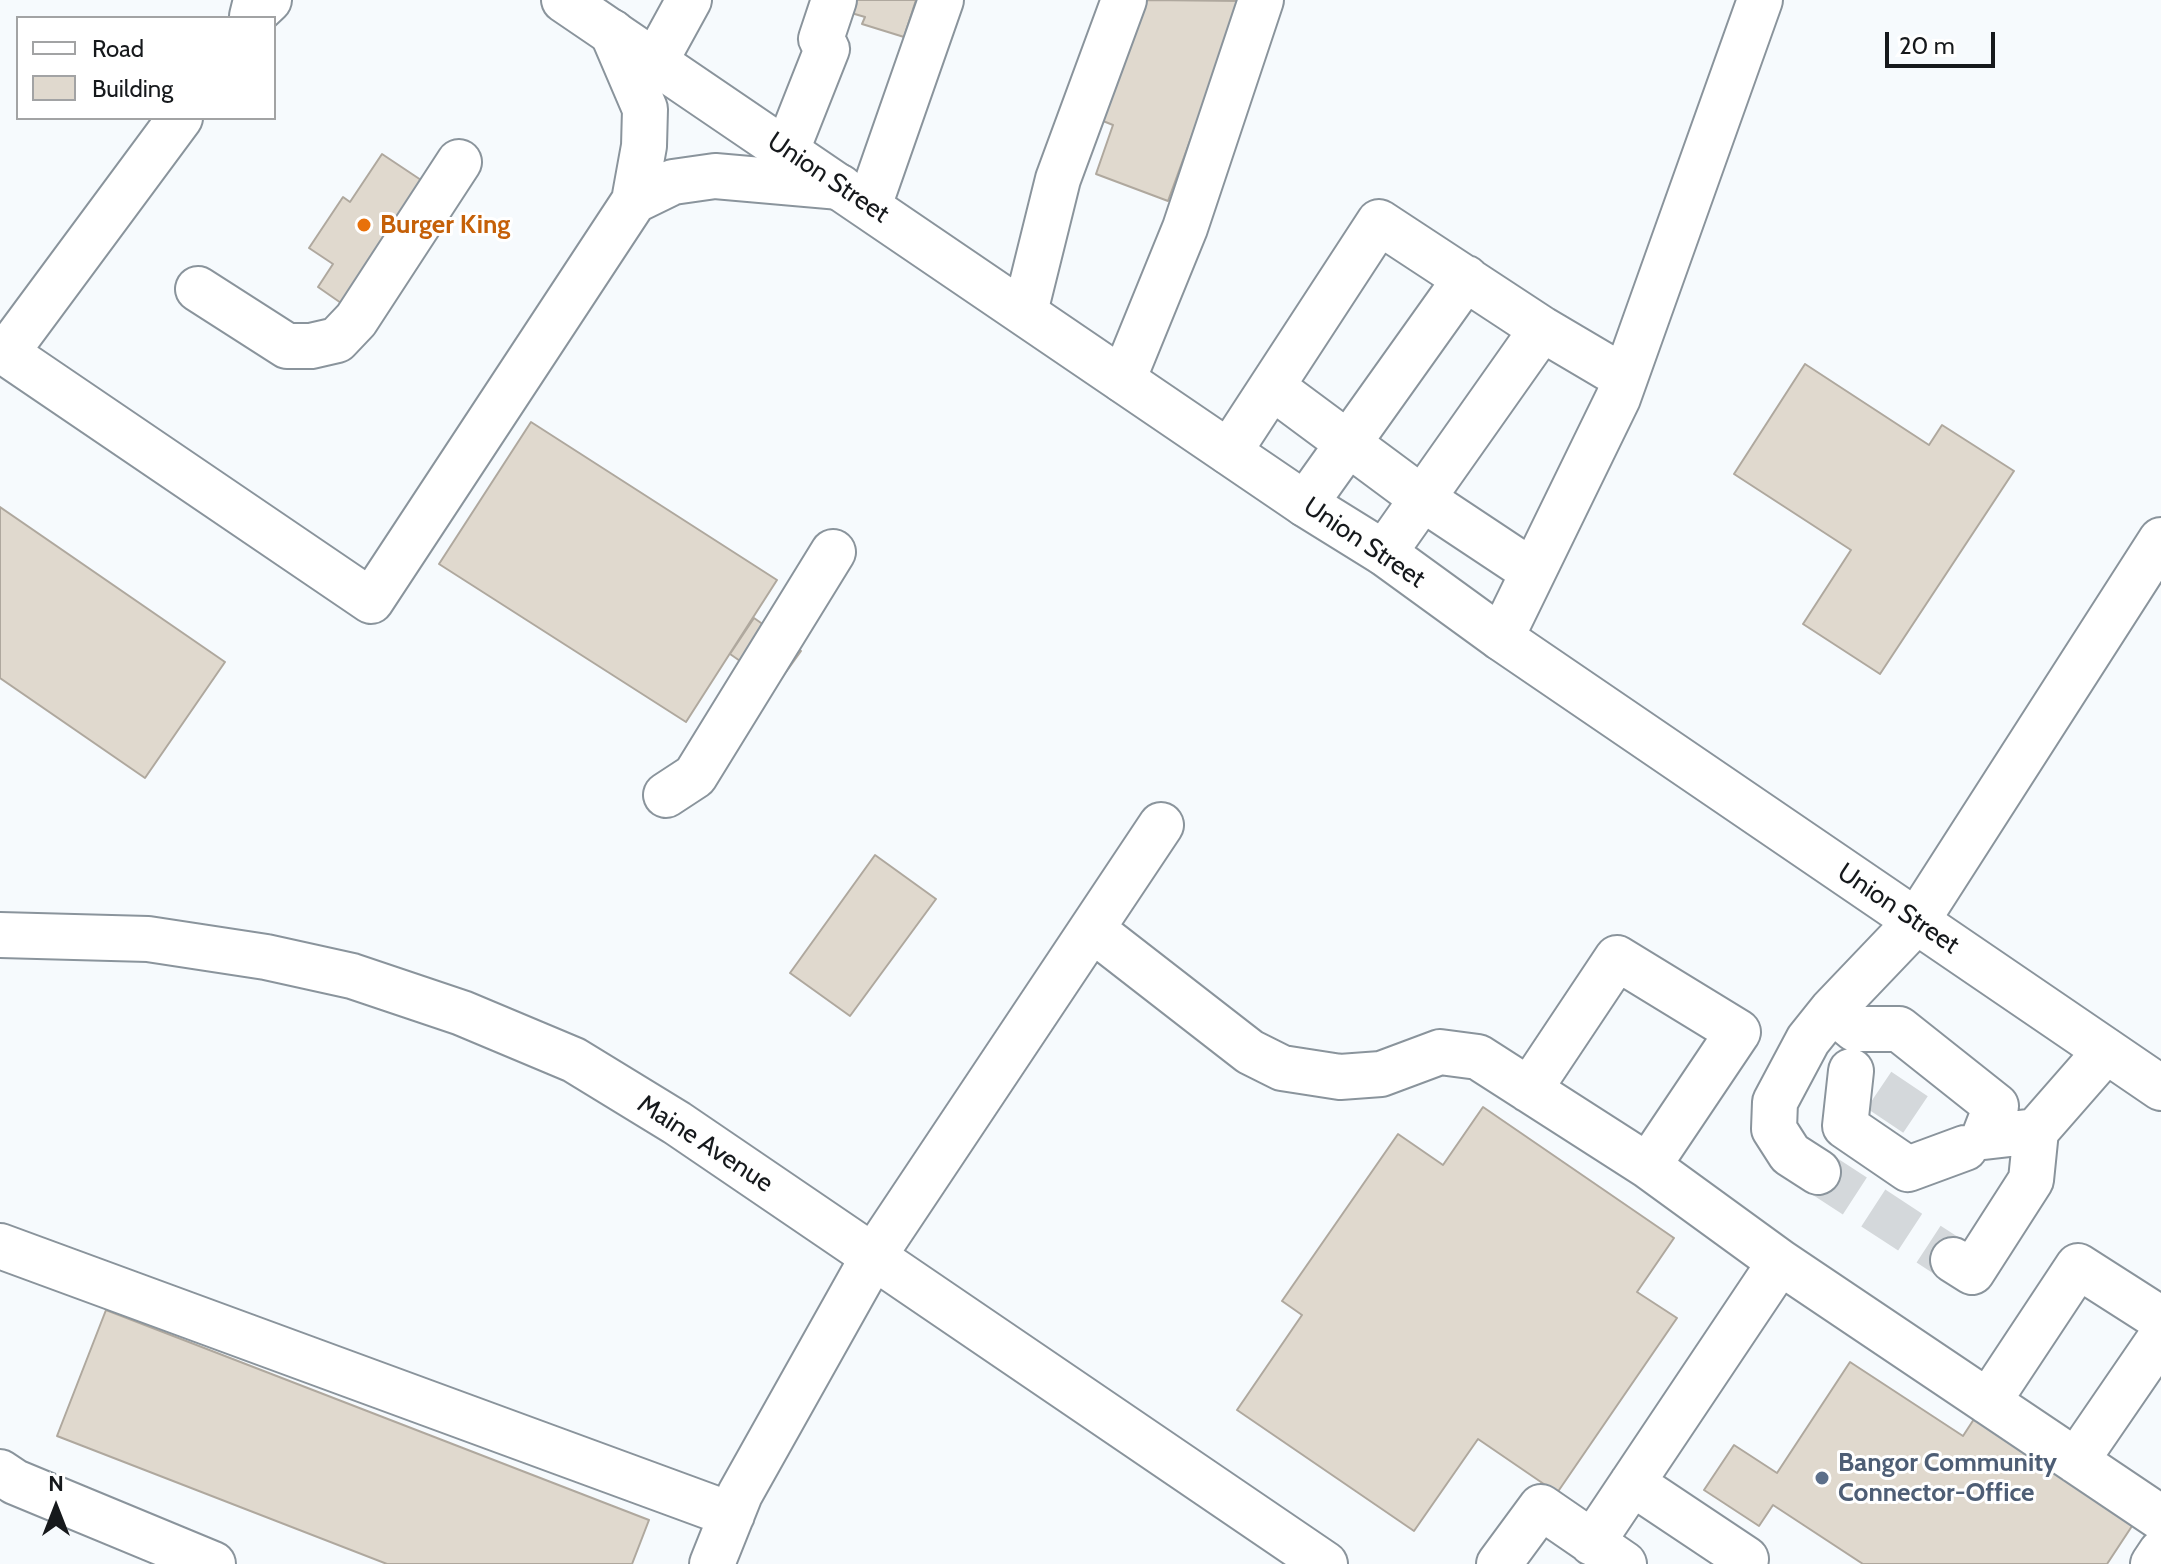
<!DOCTYPE html>
<style>
body{margin:0}
#map{position:relative;width:2161px;height:1564px;overflow:hidden;background:#f6fafd;font-family:Cabin,sans-serif}
canvas{display:block}
.legend{position:absolute;left:16px;top:16px;width:260px;height:104px;box-sizing:border-box;background:#fff;border:2px solid #a2a3a4;margin:0;padding:10px 14px;list-style:none;font-size:24px;color:#16191c}
.legend li{display:flex;align-items:center;gap:16px;height:40px}
.legend b{width:40px;border:2px solid #a2a3a4}
.north{position:absolute;left:16px;top:1468px;width:80px;height:80px;-webkit-text-stroke:6px #fff;paint-order:stroke;rotate:0deg;font-size:22px;font-weight:700;line-height:32px;text-align:center;color:#16191c}
.north::after{content:'';display:block;margin:auto;width:28px;height:36px;background:#16191c;clip-path:polygon(50% 0,100% 100%,50% 72%,0 100%)}
.scale{position:absolute;left:1885px;top:32px;width:110px;height:36px;box-sizing:border-box;border:4px solid #16191c;border-top:0;padding-left:10px;font-size:24px;line-height:28px;white-space:nowrap;color:#16191c;-webkit-text-stroke:6px #fff;paint-order:stroke}
</style>
<div id="map">
<canvas width="2161" height="1564"></canvas>
<ul class="legend">
<li><b style="height:10px;background:#fff"></b>Road</li>
<li><b style="height:22px;background:#e0d9ce"></b>Building</li>
</ul>
<div class="north">N</div>
<div class="scale">20 m</div>
</div>
<script>
const g = document.querySelector('canvas').getContext('2d');
g.lineJoin = 'round';
function paint(path, color) { g.fillStyle = color; g.fill(path, 'evenodd'); }
const shape = rows => new Path2D(rows.map(r => 'M' + r).join(''));
function trace(path, color, width, dash) { g.strokeStyle = color; g.lineWidth = width; g.lineCap = dash ? 'butt' : 'round'; g.setLineDash(dash || []); g.stroke(path); }
function label(font, color, halo, rows, align = 'center') {
  g.font = font + ' Cabin,sans-serif'; g.lineWidth = 6; g.setLineDash([]); g.textBaseline = 'middle'; g.strokeStyle = halo; g.fillStyle = color; for (const [text, x, y, turn = 0] of rows) {
    g.save(); g.translate(x, y); g.rotate((+turn || 0) * Math.PI / 180); g.textAlign = isNaN(turn) ? turn : align; if (halo) g.strokeText(text, 0, 0); g.fillText(text, 0, 0); g.restore();
  }
}
const building = shape([
 [844,0,916,0,904,37,862,24,865,17,841,10,844,0],
 [1147,0,1241,1,1168,201,1096,174,1113,125,1103,121,1147,0],
 [382,154,430,186,341,303,318,287,333,264,309,248,343,197,350,202,382,154],
 [1805,364,1929,445,1942,425,2014,471,1880,674,1803,624,1851,550,1734,474,1805,364],
 [531,422,777,580,686,722,439,564,531,422],
 [0,507,225,662,145,778,0,678,0,507],
 [754,618,801,651,776,686,730,654,754,618],
 [875,855,936,899,850,1016,790,973,875,855],
 [1483,1107,1674,1238,1637,1292,1677,1318,1557,1493,1478,1439,1414,1531,1237,1410,1302,1315,1282,1301,1398,1134,1443,1165,1483,1107],
 [106,1310,649,1520,632,1564,387,1564,57,1436,106,1310],
 [1850,1362,1963,1436,1976,1416,2136,1520,2107,1564,1863,1564,1773,1505,1759,1526,1704,1490,1734,1445,1777,1473,1850,1362]
]);
paint(building, '#e0d9ce');
trace(building, '#afa89e', 2);
trace(shape([
 [1879,1090,1928,1123],
 [1818,1172,1953,1260]
]), '#d4d8db', 44, [44, 22]);
const minor = shape([
 [256,0,252,16,269,0],
 [612,32,645,109,644,146,634,201,673,182,715,176,840,187],
 [655,62,689,0],
 [180,118,6,353,371,601,634,201],
 [787,150,827,49,821,39,834,0],
 [869,206,941,0],
 [198,289,287,346,311,346,337,340,356,320,459,162],
 [1025,312,1058,179,1124,0],
 [1123,380,1185,228,1261,0],
 [1272,387,1423,499,1533,572],
 [1229,452,1379,222,1542,329,1625,378],
 [1305,504,1466,278],
 [1384,553,1542,329],
 [1501,638,1618,398,1760,0],
 [666,795,695,776,833,552],
 [1093,930,1250,1052,1282,1068,1340,1077,1381,1074,1440,1052,1478,1057,1648,1166,1780,1262],
 [0,935,148,939,266,957,352,976,462,1013,574,1060,677,1123,1325,1564],
 [2106,1051,2036,1131,1984,1137,1996,1106,1899,1029,1855,1029,1832,1010,1916,922,2161,540],
 [1851,1071,1845,1126,1908,1169,1965,1148],
 [1529,1090,1617,958,1738,1032,1648,1166],
 [1818,1172,1790,1154,1774,1129,1775,1102,1808,1040,1832,1010],
 [0,1246,732,1515],
 [1953,1260,1972,1272,2031,1180,2036,1131],
 [1988,1402,2078,1266,2161,1319],
 [2076,1461,2161,1337],
 [0,1472,15,1482,213,1564],
 [1632,1483,1746,1559,1743,1564],
 [1592,1543,1780,1262,2161,1518],
 [712,1564,740,1494,873,1257,1161,825],
 [1499,1564,1541,1507,1624,1564],
 [2153,1564,2161,1552]
]);
const major = shape([
 [564,0,1305,504,1384,553,1501,638,2161,1088]
]);
trace(minor, '#8a949c', 48);
trace(major, '#8a949c', 48);
trace(minor, '#fff', 44);
trace(major, '#fff', 44);
for (const [x, y, r, color] of [
 [364,225,8,"#e8710a"],
 [1822,1478,8,"#5c6f8a"]
]) { const dot = new Path2D(); dot.arc(x, y, r, 0, 2 * Math.PI); g.fillStyle = color; g.fill(dot); trace(dot, '#fff', 3); }
label('26px', '#16191c', '#fff', [
 ["Union Street",828,178,34],
 ["Union Street",1364,543,34],
 ["Union Street",1898,909,34],
 ["Maine Avenue",705,1144,33]
]);
label('bold 26px', '#c56008', '#fff', [
 ["Burger King",380,225]
], 'left');
label('bold 26px', '#4e5e75', '#fff', [
 ["Bangor Community",1838,1463],
 ["Connector-Office",1838,1493]
], 'left');
</script>
